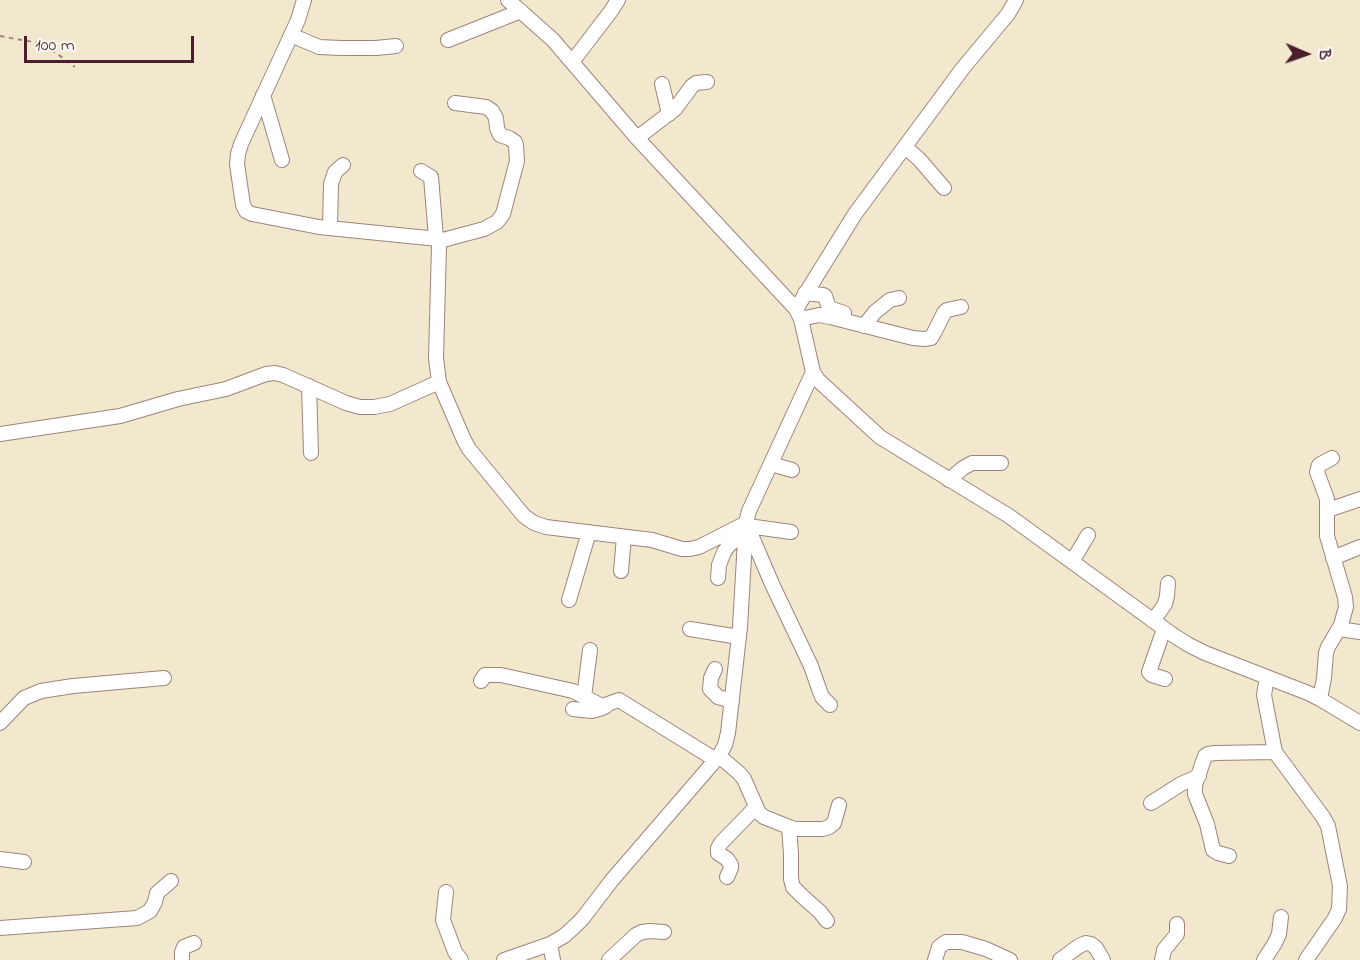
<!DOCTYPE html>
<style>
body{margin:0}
#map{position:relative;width:1360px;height:960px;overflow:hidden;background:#f1e8ce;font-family:"Indie Flower",sans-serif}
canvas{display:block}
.north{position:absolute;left:1276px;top:24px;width:60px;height:60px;-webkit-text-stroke:4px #fdfcf7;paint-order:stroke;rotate:92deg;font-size:16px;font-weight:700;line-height:24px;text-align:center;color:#4a1f2b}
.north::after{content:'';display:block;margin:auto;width:21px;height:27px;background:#4a1f2b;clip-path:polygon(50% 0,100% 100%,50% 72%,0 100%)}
.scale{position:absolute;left:24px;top:36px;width:170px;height:27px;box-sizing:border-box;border:3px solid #4a1f2b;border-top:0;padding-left:8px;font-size:18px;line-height:21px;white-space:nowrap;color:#4a1f2b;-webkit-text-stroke:4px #fdfcf7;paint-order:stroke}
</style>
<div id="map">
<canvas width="1360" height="960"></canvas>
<div class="north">B</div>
<div class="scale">100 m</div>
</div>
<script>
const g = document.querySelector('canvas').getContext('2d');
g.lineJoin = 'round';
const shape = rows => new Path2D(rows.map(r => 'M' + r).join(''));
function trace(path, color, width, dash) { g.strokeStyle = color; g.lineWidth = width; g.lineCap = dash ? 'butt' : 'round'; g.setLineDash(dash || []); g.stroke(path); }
const minor = shape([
 [304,0,298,20,241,144,238,154,237,164,243,205,246,211,252,214,319,227,438,239,439,246,436,358,439,382,464,440,469,449,524,516,534,523,546,527,652,540,682,549,690,549,699,547,746,523,772,584,811,666,819,689,822,697,830,705],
 [508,0,553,40,637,138,796,309,801,319,813,372,818,380,880,437,1009,516,1173,635,1189,645,1205,653,1308,693,1320,699,1360,723],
 [291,35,319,47,341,48,376,48,396,46],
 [448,40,521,11],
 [572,62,611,11,618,0],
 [662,84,669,114],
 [263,95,282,160],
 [637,138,675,109,692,86,696,83,707,82],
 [905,147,919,159,944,188],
 [421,171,431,177,436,238],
 [330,228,331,184,335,172,343,165],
 [439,241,484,229,497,222,503,214,517,161,516,145,515,142,509,138,500,135,497,128,496,118,492,111,486,107,455,103],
 [805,293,823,295,825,296,829,308,844,313],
 [796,309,855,214,963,68,1008,14,1016,0],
 [801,319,819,315,830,317,913,338,924,339,931,338,935,331,944,313,947,310,961,307],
 [864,326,875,312,890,300,899,298],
 [309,386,311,453],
 [0,434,120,416,178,399,226,389,266,374,275,373,283,375,346,403,360,407,374,407,390,404,439,382],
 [771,464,792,470],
 [949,480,963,468,972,463,1001,463],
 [1328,510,1360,499],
 [748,526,791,532],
 [1333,558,1360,547],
 [1072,562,1088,535],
 [621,571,624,537],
 [718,578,719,565,724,552,729,545,745,533],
 [569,600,589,532],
 [1153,621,1165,604,1167,596,1168,583],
 [690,629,739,637],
 [1164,629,1149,672,1152,675,1165,679],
 [1339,629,1360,632],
 [715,669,711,678,710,689,718,697,732,701],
 [1267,677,1264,695,1275,752,1323,817,1328,826,1340,886,1339,909,1335,918,1306,960],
 [481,681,485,675,501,675,573,691,602,706,619,700,716,760],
 [584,697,590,650],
 [1320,699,1324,678,1326,653,1328,647,1341,625,1346,607,1345,597,1327,536,1327,499,1317,472,1319,465,1332,458],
 [573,709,592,711,602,708,606,706],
 [0,723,24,698,41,691,73,686,164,678],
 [719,756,739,773,744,779,759,813,764,817,789,827,795,829,823,829,829,827,834,823,839,805],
 [1151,803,1181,784,1199,776],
 [789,827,791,854,791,879,793,887,802,896,820,912,827,921],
 [1229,856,1218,853,1213,850,1207,824,1195,794,1195,785,1205,756,1208,754,1215,753,1275,752],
 [0,859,24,862],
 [727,877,731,868,731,865,727,859,718,853,718,848,721,843,756,807],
 [446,892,443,920,455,952,461,960],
 [0,928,137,918,150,911,155,902,157,893,171,881],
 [550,944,553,960],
 [182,960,182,952,184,947,194,943],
 [504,960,550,944,564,936,574,927,583,918,612,880,719,756,725,745,728,733,740,627,746,523,749,511,813,372],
 [609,960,636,935,642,932,650,931,664,932],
 [935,960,939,947,946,942,962,942,986,949,1010,960],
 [1060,960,1079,946,1086,943,1091,944,1096,948,1103,960],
 [1162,960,1164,950,1177,934,1177,924],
 [1264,960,1275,943,1279,934,1281,917]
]);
trace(minor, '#9e847c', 16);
trace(shape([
 [0,36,44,44,75,67]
]), '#9e847c', 2, [4.5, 4.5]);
trace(minor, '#fff', 14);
</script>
